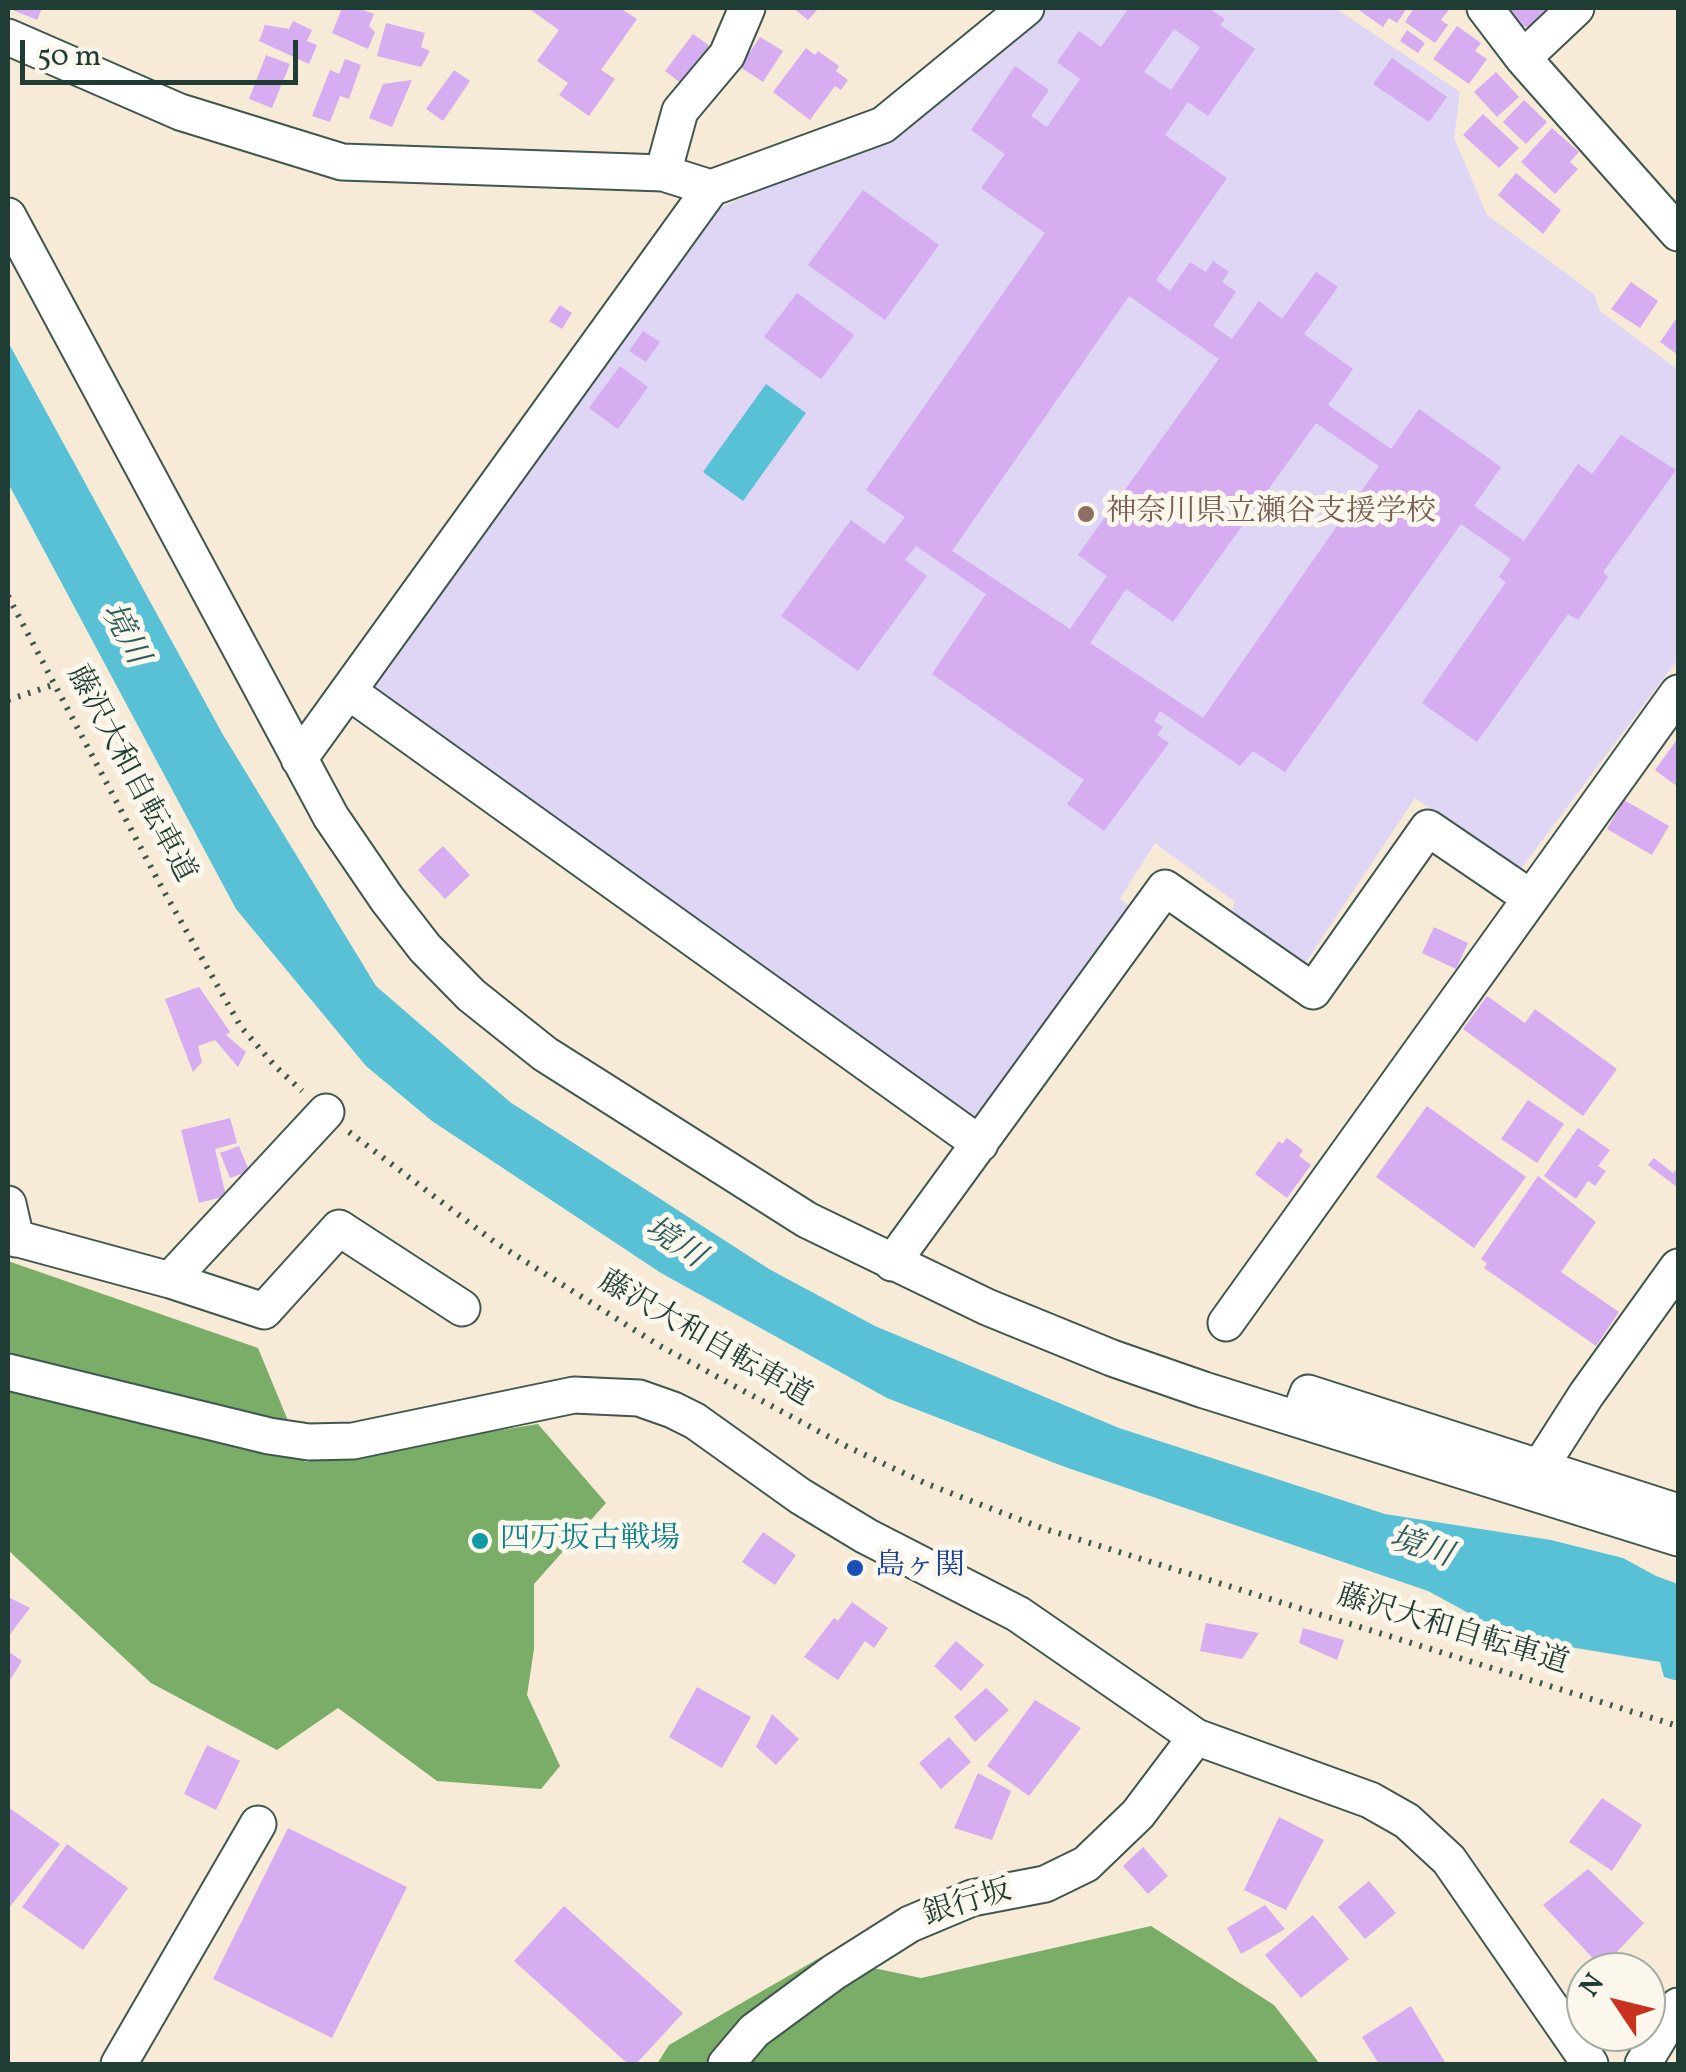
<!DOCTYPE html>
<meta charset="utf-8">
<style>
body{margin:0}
#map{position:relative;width:1686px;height:2072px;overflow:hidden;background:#f7ebd7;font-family:Vollkorn,serif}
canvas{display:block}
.frame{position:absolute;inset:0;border:10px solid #1f3d34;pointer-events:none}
.north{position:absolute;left:1566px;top:1952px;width:100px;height:100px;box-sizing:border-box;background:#fbf7ec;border:2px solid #a3ada2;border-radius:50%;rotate:305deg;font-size:28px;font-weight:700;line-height:40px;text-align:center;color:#1f3d34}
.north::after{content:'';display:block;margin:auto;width:35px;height:45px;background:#c8321e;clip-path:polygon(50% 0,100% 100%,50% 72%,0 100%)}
.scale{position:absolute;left:20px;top:40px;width:278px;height:45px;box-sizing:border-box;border:5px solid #1f3d34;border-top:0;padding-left:12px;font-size:30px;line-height:35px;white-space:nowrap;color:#1f3d34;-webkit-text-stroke:8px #fbf7ec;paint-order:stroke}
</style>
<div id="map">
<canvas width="1686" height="2072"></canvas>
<div class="frame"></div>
<div class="north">N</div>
<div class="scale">50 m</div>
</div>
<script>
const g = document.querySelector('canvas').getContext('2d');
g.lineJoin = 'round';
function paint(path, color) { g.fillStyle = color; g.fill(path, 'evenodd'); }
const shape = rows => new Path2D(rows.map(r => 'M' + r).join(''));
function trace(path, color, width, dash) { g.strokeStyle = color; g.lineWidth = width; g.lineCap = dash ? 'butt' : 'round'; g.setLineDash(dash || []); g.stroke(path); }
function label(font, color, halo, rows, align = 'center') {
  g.font = font + ' Vollkorn,"Noto Serif JP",serif'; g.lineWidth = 10; g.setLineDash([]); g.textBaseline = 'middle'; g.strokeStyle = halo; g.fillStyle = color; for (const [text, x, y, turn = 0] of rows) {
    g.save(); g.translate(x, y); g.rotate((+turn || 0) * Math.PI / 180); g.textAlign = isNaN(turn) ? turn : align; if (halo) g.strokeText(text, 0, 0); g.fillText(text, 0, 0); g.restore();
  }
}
paint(shape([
 [1045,8,1335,8,1460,92,1454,138,1487,215,1594,294,1600,311,1678,370,1678,659,1520,870,1415,798,1305,964,1231,912,1235,902,1155,843,1120,899,1135,909,988,1109,961,1122,369,684,715,210,892,132,1029,24]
]), '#dfd5f5');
paint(shape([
 [8,1261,258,1348,305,1462,538,1424,606,1503,534,1584,534,1649,527,1695,560,1766,541,1789,437,1781,338,1708,277,1750,151,1683,8,1550],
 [1151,1926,1274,2005,1320,2064,657,2064,669,2045,821,1957,921,1978]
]), '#7aad68');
paint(shape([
 [8,342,222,733,376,986,510,1102,769,1269,875,1326,1119,1428,1385,1514,1551,1540,1623,1558,1656,1576,1678,1584,1678,1681,1664,1677,1660,1662,1552,1644,1496,1628,1428,1591,1065,1467,887,1398,661,1273,432,1121,366,1066,236,909,8,483],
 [766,384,806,413,743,501,703,472]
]), '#59c1d5');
paint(shape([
 [8,8,42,8,37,20],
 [342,8,357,8,374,14,369,26,375,32,368,49,332,33],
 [528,8,620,8,637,19,601,70,615,79,589,116,559,95,568,83,537,61,559,30],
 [793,8,819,8,808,20],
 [1129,8,1208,8,1225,19,1220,25,1255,49,1208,116,1188,102,1165,135,1227,178,1156,280,1170,291,1190,262,1206,272,1213,261,1229,272,1222,282,1236,292,1213,326,1232,339,1259,301,1282,319,1316,272,1338,287,1304,334,1353,369,1328,405,1391,449,1419,409,1501,467,1474,506,1524,541,1578,464,1592,474,1621,435,1676,470,1603,572,1608,577,1578,620,1568,614,1477,742,1422,703,1506,582,1499,577,1511,559,1461,524,1285,772,1253,751,1240,766,1160,711,1154,721,1163,727,1157,735,1169,743,1104,831,1067,804,1084,780,932,674,986,594,916,546,905,560,927,576,858,671,781,616,851,520,884,544,905,517,866,490,1045,233,981,188,1005,154,971,130,1015,66,1049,90,1031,116,1047,127,1080,79,1057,62,1079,31,1101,47],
 [1174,29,1200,47,1171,90,1144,72],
 [1129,296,1219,359,1078,555,1107,576,1070,629,952,551],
 [1316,423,1379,466,1203,718,1090,643,1126,589,1173,622],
 [1356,8,1407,8,1397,23,1389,18,1383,27],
 [1414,8,1450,8,1441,20,1448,25,1435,43,1405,22],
 [1507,8,1555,8,1534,28,1522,26],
 [293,21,312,30,307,41,317,45,309,64,259,41,265,25,289,29],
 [386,23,425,33,421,47,430,51,421,67,377,56],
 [1457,26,1481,43,1475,51,1487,59,1469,84,1433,59],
 [1407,30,1425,43,1418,53,1400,41],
 [693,34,714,49,686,87,665,71],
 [760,37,783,51,763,82,740,67],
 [806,48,815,55,818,51,839,66,836,71,848,80,841,90,835,86,810,120,773,92],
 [266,55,290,64,272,108,249,99],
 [1392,58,1447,97,1429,122,1373,84],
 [345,59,361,65,349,99,340,96,330,122,312,116,330,70,339,74],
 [454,70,470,81,443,121,426,109],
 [1496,72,1519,97,1497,117,1474,92],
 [412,80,392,127,369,118,383,84],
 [1524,100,1547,122,1526,144,1503,122],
 [1483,114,1519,148,1499,168,1463,135],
 [1552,128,1579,152,1570,162,1578,169,1555,194,1521,162],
 [1516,173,1561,210,1543,234,1498,195],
 [863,190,939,245,885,320,808,265],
 [1631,282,1658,301,1640,328,1611,309],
 [797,293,854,335,821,379,764,337],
 [560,305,572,313,562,329,549,321],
 [1678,316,1678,355,1660,342],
 [643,331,660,342,646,362,629,351],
 [620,366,648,387,618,429,589,408],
 [1676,741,1678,743,1678,787,1655,770],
 [1624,800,1669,826,1652,855,1607,829],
 [443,846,470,875,445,899,418,870],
 [1434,927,1468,943,1456,969,1422,953],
 [199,987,230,1032,226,1035,246,1052,238,1067,215,1040,198,1046,202,1062,193,1072,165,999],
 [1487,996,1525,1023,1535,1009,1617,1069,1583,1116,1463,1029],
 [1528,1100,1564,1124,1537,1163,1501,1139],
 [1427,1106,1526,1177,1474,1248,1376,1177],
 [230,1118,237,1143,215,1149,226,1196,199,1203,181,1130],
 [1578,1128,1610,1150,1598,1166,1606,1171,1595,1186,1588,1181,1576,1199,1544,1176],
 [1287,1138,1303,1150,1299,1156,1311,1165,1287,1198,1255,1174,1279,1141,1282,1144],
 [239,1146,249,1171,230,1178,220,1153],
 [1654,1158,1673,1173,1675,1170,1678,1173,1678,1188,1648,1165],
 [1538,1176,1596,1222,1561,1272,1619,1312,1596,1346,1484,1268,1487,1263,1481,1259],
 [763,1532,796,1555,775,1585,742,1562],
 [8,1597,30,1608,8,1637],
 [852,1602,888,1628,874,1648,865,1641,838,1680,804,1657,834,1618,838,1621],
 [1206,1623,1259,1633,1242,1659,1200,1651],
 [1303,1628,1344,1640,1337,1660,1299,1643],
 [956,1641,984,1665,961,1691,934,1666],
 [8,1651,22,1661,8,1683],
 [697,1687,751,1717,722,1768,669,1737],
 [986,1688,1009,1710,975,1742,954,1717],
 [1035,1700,1081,1728,1029,1796,987,1766],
 [772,1714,799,1739,776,1765,756,1747],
 [949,1737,971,1762,941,1789,919,1763],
 [207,1745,240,1761,216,1810,184,1794],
 [978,1773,1011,1791,992,1840,954,1828],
 [1602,1798,1642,1825,1612,1871,1569,1842],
 [8,1807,60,1844,8,1909],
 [1279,1817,1324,1840,1286,1910,1244,1890],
 [288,1828,407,1887,332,2038,213,1979],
 [67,1844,128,1888,83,1950,22,1907],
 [1143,1847,1168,1876,1148,1894,1123,1866],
 [1588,1869,1644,1923,1602,1968,1543,1905],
 [1369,1881,1396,1913,1365,1939,1338,1907],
 [1265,1905,1285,1929,1241,1954,1227,1928],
 [564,1906,683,2013,636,2064,628,2064,514,1961],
 [1313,1915,1349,1959,1301,1998,1265,1955],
 [1411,2006,1445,2062,1438,2064,1379,2064,1362,2037]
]), '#d5adf0');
const minor = shape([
 [1485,8,1523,58,1678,233],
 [8,37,180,112,342,162,663,173,711,188,883,125,1026,8],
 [1523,58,1576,8],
 [663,173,680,111,727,55,747,8],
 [8,216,331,817,387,899,425,948,471,995,545,1054,807,1220,987,1307,1112,1358,1204,1390,1678,1538],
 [348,691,980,1144],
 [299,759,711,188],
 [8,1204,16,1239],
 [8,1236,170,1280,264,1311,339,1228,462,1308],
 [892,1263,1165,888,1313,991,1428,828,1531,898],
 [170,1280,326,1112],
 [1226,1323,1678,693],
 [8,1372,269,1436,309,1442,353,1441,574,1395,639,1398,673,1410,695,1421,800,1496,866,1536,1018,1614,1196,1737,1370,1800,1407,1821,1449,1860,1590,2064],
 [1299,1417,1308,1393,1678,1512],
 [1540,1467,1586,1395,1678,1267],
 [119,2064,258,1824],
 [726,2064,754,2031,834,1972,910,1924,972,1898,1045,1884,1086,1864,1138,1814,1196,1737],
 [1643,2064,1678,2006]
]);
trace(minor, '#3f574c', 39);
trace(shape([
 [8,596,162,888,241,1027,275,1066,302,1091],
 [8,700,56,684],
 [349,1132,496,1243,660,1346,846,1446,927,1484,1042,1528,1678,1726]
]), '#3f574c', 6, [2.5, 8]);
trace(minor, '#fff', 35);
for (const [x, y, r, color] of [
 [1086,514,10,"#8d6e63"],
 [480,1541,10,"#0f9aa8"],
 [855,1568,10,"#1a4fb4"]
]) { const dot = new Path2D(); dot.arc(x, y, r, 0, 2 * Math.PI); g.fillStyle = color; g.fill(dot); trace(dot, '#fbf7ec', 4); }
label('30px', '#785e54', '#fbf7ec', [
 ["神奈川県立瀬谷支援学校",1106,514]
], 'left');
label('30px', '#1f3d34', '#fbf7ec', [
 ["藤沢大和自転車道",129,775,62],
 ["藤沢大和自転車道",704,1341,30],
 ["藤沢大和自転車道",1452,1632,17],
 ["銀行坂",968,1905,-17]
]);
label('30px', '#0d838f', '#fbf7ec', [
 ["四万坂古戦場",500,1541]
], 'left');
label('30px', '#164399', '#fbf7ec', [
 ["島ヶ関",875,1568]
], 'left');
label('italic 32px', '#2e5e5c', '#fbf7ec', [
 ["境川",122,635,62],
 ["境川",673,1245,33],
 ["境川",1420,1550,18]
]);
</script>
